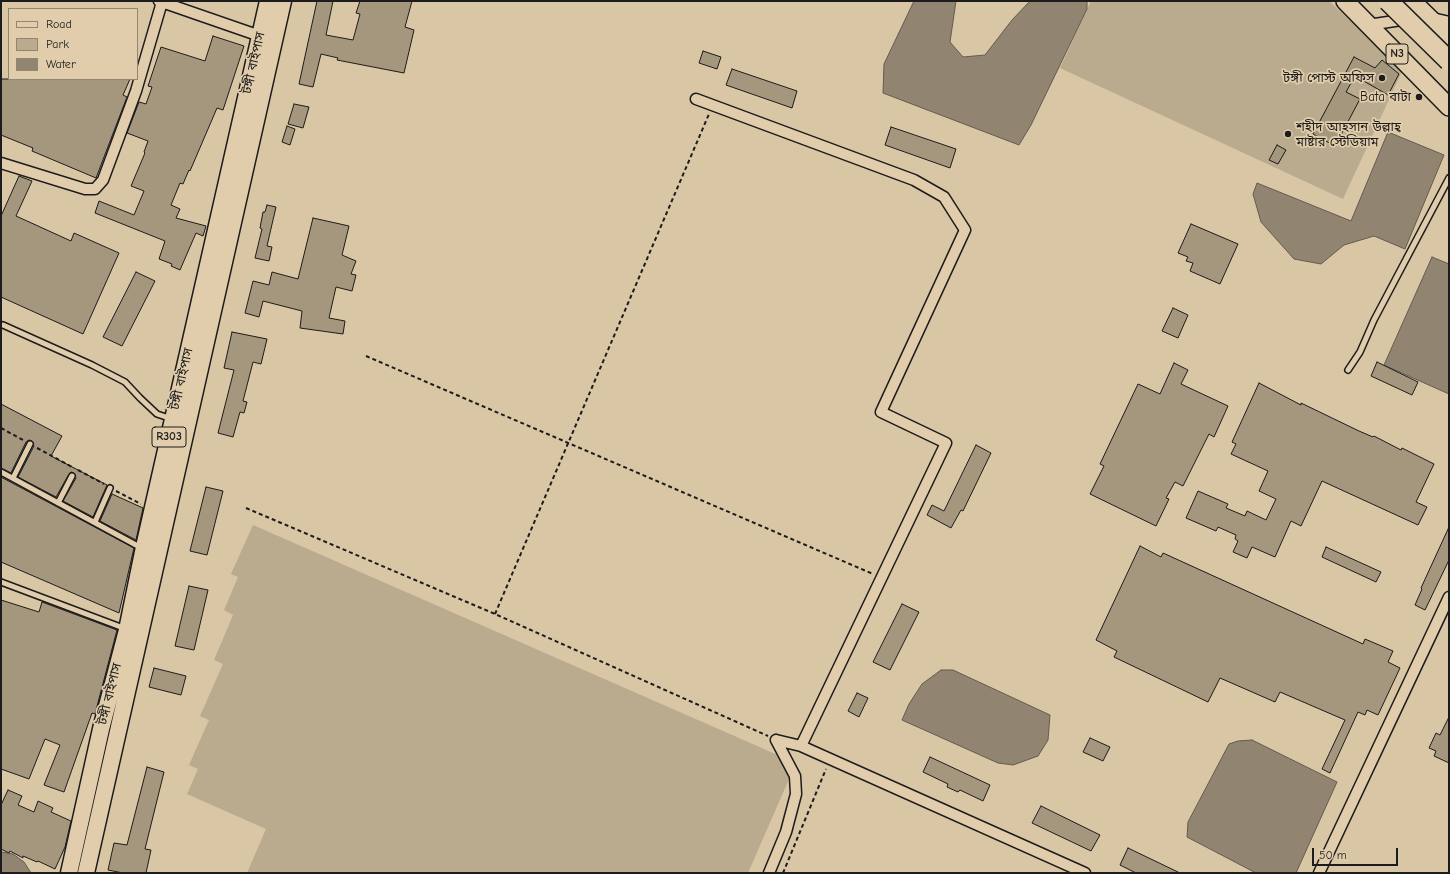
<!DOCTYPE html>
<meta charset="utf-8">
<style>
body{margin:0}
#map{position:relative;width:1450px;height:874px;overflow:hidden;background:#d9c6a5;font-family:"Comic Neue",sans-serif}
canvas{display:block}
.frame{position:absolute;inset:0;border:2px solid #1c1c1c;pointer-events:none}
.legend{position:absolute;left:8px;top:8px;width:130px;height:72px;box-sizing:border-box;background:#e1cdab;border:1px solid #928672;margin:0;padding:5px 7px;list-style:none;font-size:12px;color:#1c1c1c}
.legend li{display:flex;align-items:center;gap:8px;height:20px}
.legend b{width:20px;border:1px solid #928672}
.scale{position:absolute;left:1312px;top:848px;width:86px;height:18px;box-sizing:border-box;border:2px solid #1c1c1c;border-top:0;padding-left:5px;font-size:12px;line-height:14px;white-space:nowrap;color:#1c1c1c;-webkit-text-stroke:3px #e1cdab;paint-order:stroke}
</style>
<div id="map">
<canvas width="1450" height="874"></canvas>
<div class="frame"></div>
<ul class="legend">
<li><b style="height:5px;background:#e1cdab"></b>Road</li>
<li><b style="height:11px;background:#baaa8e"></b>Park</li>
<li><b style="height:11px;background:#918571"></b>Water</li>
</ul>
<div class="scale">50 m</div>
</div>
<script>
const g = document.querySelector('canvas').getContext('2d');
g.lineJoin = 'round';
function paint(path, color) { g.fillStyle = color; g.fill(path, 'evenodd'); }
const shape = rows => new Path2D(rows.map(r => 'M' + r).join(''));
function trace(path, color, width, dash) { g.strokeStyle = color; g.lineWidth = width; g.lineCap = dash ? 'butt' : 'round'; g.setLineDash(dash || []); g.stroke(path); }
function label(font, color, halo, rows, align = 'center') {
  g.font = font + ' "Comic Neue","Noto Sans Bengali",sans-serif'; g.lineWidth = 3.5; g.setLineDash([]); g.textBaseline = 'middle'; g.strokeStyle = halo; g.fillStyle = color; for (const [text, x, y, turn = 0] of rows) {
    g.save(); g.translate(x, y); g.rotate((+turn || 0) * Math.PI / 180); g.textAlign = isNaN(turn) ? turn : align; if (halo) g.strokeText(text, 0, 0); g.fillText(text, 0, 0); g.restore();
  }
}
paint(shape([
 [1091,1,1329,1,1403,69,1343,199,1060,68],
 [253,525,796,763,748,873,247,873,266,829,187,794,198,769,189,765,209,720,200,716,223,664,214,660,233,615,224,610,238,577,231,574]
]), '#baaa8e');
const water = shape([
 [914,1,956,1,950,42,963,57,985,55,1012,20,1030,1,1087,1,1087,9,1031,125,1019,145,883,93,884,64,914,1],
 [1388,132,1444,155,1405,249,1374,236,1344,245,1321,264,1294,259,1261,222,1253,194,1257,183,1351,221,1388,132],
 [1432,257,1449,264,1449,394,1384,365,1432,257],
 [941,670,953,670,1050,715,1048,740,1038,756,1013,765,998,763,902,720,909,704,922,684,941,670],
 [1252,740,1337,782,1296,873,1256,873,1187,837,1188,822,1229,744,1238,741,1252,740],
 [1,852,13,854,24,862,31,873,1,873,1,852]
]);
paint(water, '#918571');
trace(water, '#625b4f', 1);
const building = shape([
 [317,1,333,1,326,35,353,40,360,14,356,13,360,1,412,1,405,27,414,30,404,73,337,60,338,58,321,54,313,87,299,84,317,1],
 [213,36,244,46,223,110,217,108,190,171,189,170,183,184,180,183,171,205,180,209,176,218,206,226,203,236,196,233,180,270,171,266,172,264,159,259,165,241,95,213,99,201,134,215,144,191,131,186,145,153,144,152,148,141,127,133,139,102,146,104,152,87,148,86,161,47,205,61,213,36],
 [703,51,721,57,717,69,699,63,703,51],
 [1354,57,1375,68,1382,60,1399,74,1388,95,1355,76,1346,92,1360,99,1335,146,1313,134,1354,57],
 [732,69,797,91,792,108,726,85,732,69],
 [1,79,130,79,123,95,127,97,96,178,32,151,33,148,1,135,1,79],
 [294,104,309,107,303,128,288,124,294,104],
 [287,126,295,129,290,145,282,142,287,126],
 [891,127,956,149,950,168,885,145,891,127],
 [1277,145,1286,150,1278,164,1269,160,1277,145],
 [19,176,32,181,16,216,71,241,74,233,119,253,83,334,1,297,1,216,19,176],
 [267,205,276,207,267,246,272,247,269,261,255,258,262,229,260,228,263,212,265,212,267,205],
 [313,218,349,226,342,255,356,261,351,274,356,275,352,291,336,287,329,318,345,321,343,334,300,328,302,311,263,301,259,317,245,313,253,281,269,285,272,272,298,279,313,218],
 [1191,224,1238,244,1220,284,1190,271,1193,263,1186,261,1188,257,1178,253,1191,224],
 [136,272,155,281,122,346,103,337,136,272],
 [1173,308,1188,315,1178,338,1162,331,1173,308],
 [232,332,267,339,261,364,253,362,243,401,247,402,244,413,240,412,233,437,218,433,234,370,224,368,232,332],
 [1377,362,1418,382,1412,395,1371,376,1377,362],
 [1174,363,1188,370,1181,384,1228,406,1214,437,1209,434,1183,486,1175,482,1166,498,1169,499,1156,526,1090,494,1104,466,1100,464,1138,384,1160,394,1174,363],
 [1259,383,1301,405,1301,403,1359,431,1373,437,1374,436,1401,450,1402,448,1434,464,1416,502,1427,507,1418,525,1322,481,1301,526,1291,521,1275,557,1252,547,1247,558,1233,552,1238,541,1235,539,1236,535,1218,527,1216,531,1186,518,1198,491,1228,504,1226,508,1245,516,1247,511,1266,520,1276,499,1259,491,1268,471,1231,454,1236,444,1232,442,1259,383],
 [1,404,62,436,51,456,107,485,93,517,63,501,76,478,74,473,71,472,69,474,56,497,18,477,34,446,32,441,29,440,26,442,11,473,1,468,1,404],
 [976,445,991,453,963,511,961,510,951,528,927,515,932,505,944,511,976,445],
 [1,477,134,548,119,613,1,562,1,477],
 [206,487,223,491,207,555,190,551,206,487],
 [112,494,143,508,136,540,100,521,112,494],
 [1449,527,1449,560,1425,610,1415,605,1422,589,1421,588,1449,527],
 [1140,546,1161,557,1163,553,1363,644,1365,639,1393,651,1388,662,1400,668,1378,715,1367,710,1365,715,1358,712,1330,773,1322,769,1345,720,1280,692,1275,702,1220,678,1208,702,1114,657,1117,651,1096,640,1140,546],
 [1326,547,1381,572,1376,582,1322,557,1326,547],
 [189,586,208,590,194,650,175,646,189,586],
 [1,600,39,612,42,602,117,630,95,714,92,713,64,792,44,785,60,745,45,739,29,779,1,769,1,600],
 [902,604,919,612,890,670,873,662,902,604],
 [154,668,186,676,181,695,149,687,154,668],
 [857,693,868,698,859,717,848,711,857,693],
 [1449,717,1449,763,1434,756,1436,751,1429,748,1436,733,1440,735,1449,717],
 [1090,738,1110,747,1103,761,1083,752,1090,738],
 [930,757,990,785,983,801,960,790,958,792,947,787,948,784,923,772,930,757],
 [147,767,164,772,145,849,151,850,146,873,123,873,108,870,114,843,127,845,147,767],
 [8,790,22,796,18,805,34,812,38,801,53,808,51,812,71,821,65,847,55,869,38,861,37,862,23,856,23,858,10,851,9,853,1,849,1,805,8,790],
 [1041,806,1100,835,1091,851,1032,823,1041,806],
 [1128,848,1180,873,1136,873,1120,865,1128,848]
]);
paint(building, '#a5967e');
trace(building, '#1c1c1c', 1);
const service = shape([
 [3,325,92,365,125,382,140,398,157,414,172,419],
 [1348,370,1360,352,1374,320,1449,178],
 [1,472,136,545,143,547],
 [13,478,30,444],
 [58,503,72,476],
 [95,522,110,488],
 [1,582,126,629]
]);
const minor = shape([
 [159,1,260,36],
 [1432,18,1449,22],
 [1368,25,1408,19],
 [696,99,914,180,944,197,965,230,881,412,946,443,801,746,1085,873],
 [1,163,85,189,95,189,103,180,136,91,162,2],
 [776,740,801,746],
 [769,873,786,832,796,794,795,776,776,740],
 [1319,873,1449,597]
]);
const primary = shape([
 [69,873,101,729,127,630,144,547,268,1],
 [86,873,283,1]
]);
const trunk = shape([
 [1345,1,1449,107],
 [1412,1,1449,37]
]);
trace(service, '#1c1c1c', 8);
trace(minor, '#1c1c1c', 13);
trace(primary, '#1c1c1c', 19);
trace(trunk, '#1c1c1c', 20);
trace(shape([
 [366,356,873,574],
 [1,428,23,440],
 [37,448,74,468],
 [78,470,104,484],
 [116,491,141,504],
 [246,508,495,614,768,736],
 [495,614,709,114],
 [783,873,826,769]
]), '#1c1c1c', 2, [4, 3]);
trace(service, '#e1cdab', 5);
trace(minor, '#e1cdab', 10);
trace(primary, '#e1cdab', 16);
trace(trunk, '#e1cdab', 17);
const motorwayBridge = shape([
 [1388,1,1449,61]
]);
trace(motorwayBridge, '#1c1c1c', 22, []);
trace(motorwayBridge, '#e1cdab', 19);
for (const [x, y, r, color] of [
 [1382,78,4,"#1c1c1c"],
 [1419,97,4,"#1c1c1c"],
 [1288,134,4,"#1c1c1c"]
]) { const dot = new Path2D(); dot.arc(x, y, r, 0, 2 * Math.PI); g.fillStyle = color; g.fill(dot); trace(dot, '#e1cdab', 1.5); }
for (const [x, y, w] of [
 [1397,54,22],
 [169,437,34]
]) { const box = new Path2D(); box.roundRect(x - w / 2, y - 10, w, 20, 3); g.fillStyle = '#e1cdab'; g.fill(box); trace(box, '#1c1c1c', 1); }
label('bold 12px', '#1c1c1c', null, [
 ["N3",1397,54],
 ["R303",169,437]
]);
label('13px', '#1c1c1c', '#e1cdab', [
 ["টঙ্গী বাইপাস",254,63,-77],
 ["টঙ্গী বাইপাস",182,379,-77],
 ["টঙ্গী বাইপাস",110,694,-76]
]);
label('13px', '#1c1c1c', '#e1cdab', [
 ["টঙ্গী পোস্ট অফিস",1374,78],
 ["Bata বাটা",1411,97],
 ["শহীদ আহসান উল্লাহ্‌",1296,127,"left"],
 ["মাষ্টার স্টেডিয়াম",1296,142,"left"]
], 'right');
</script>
